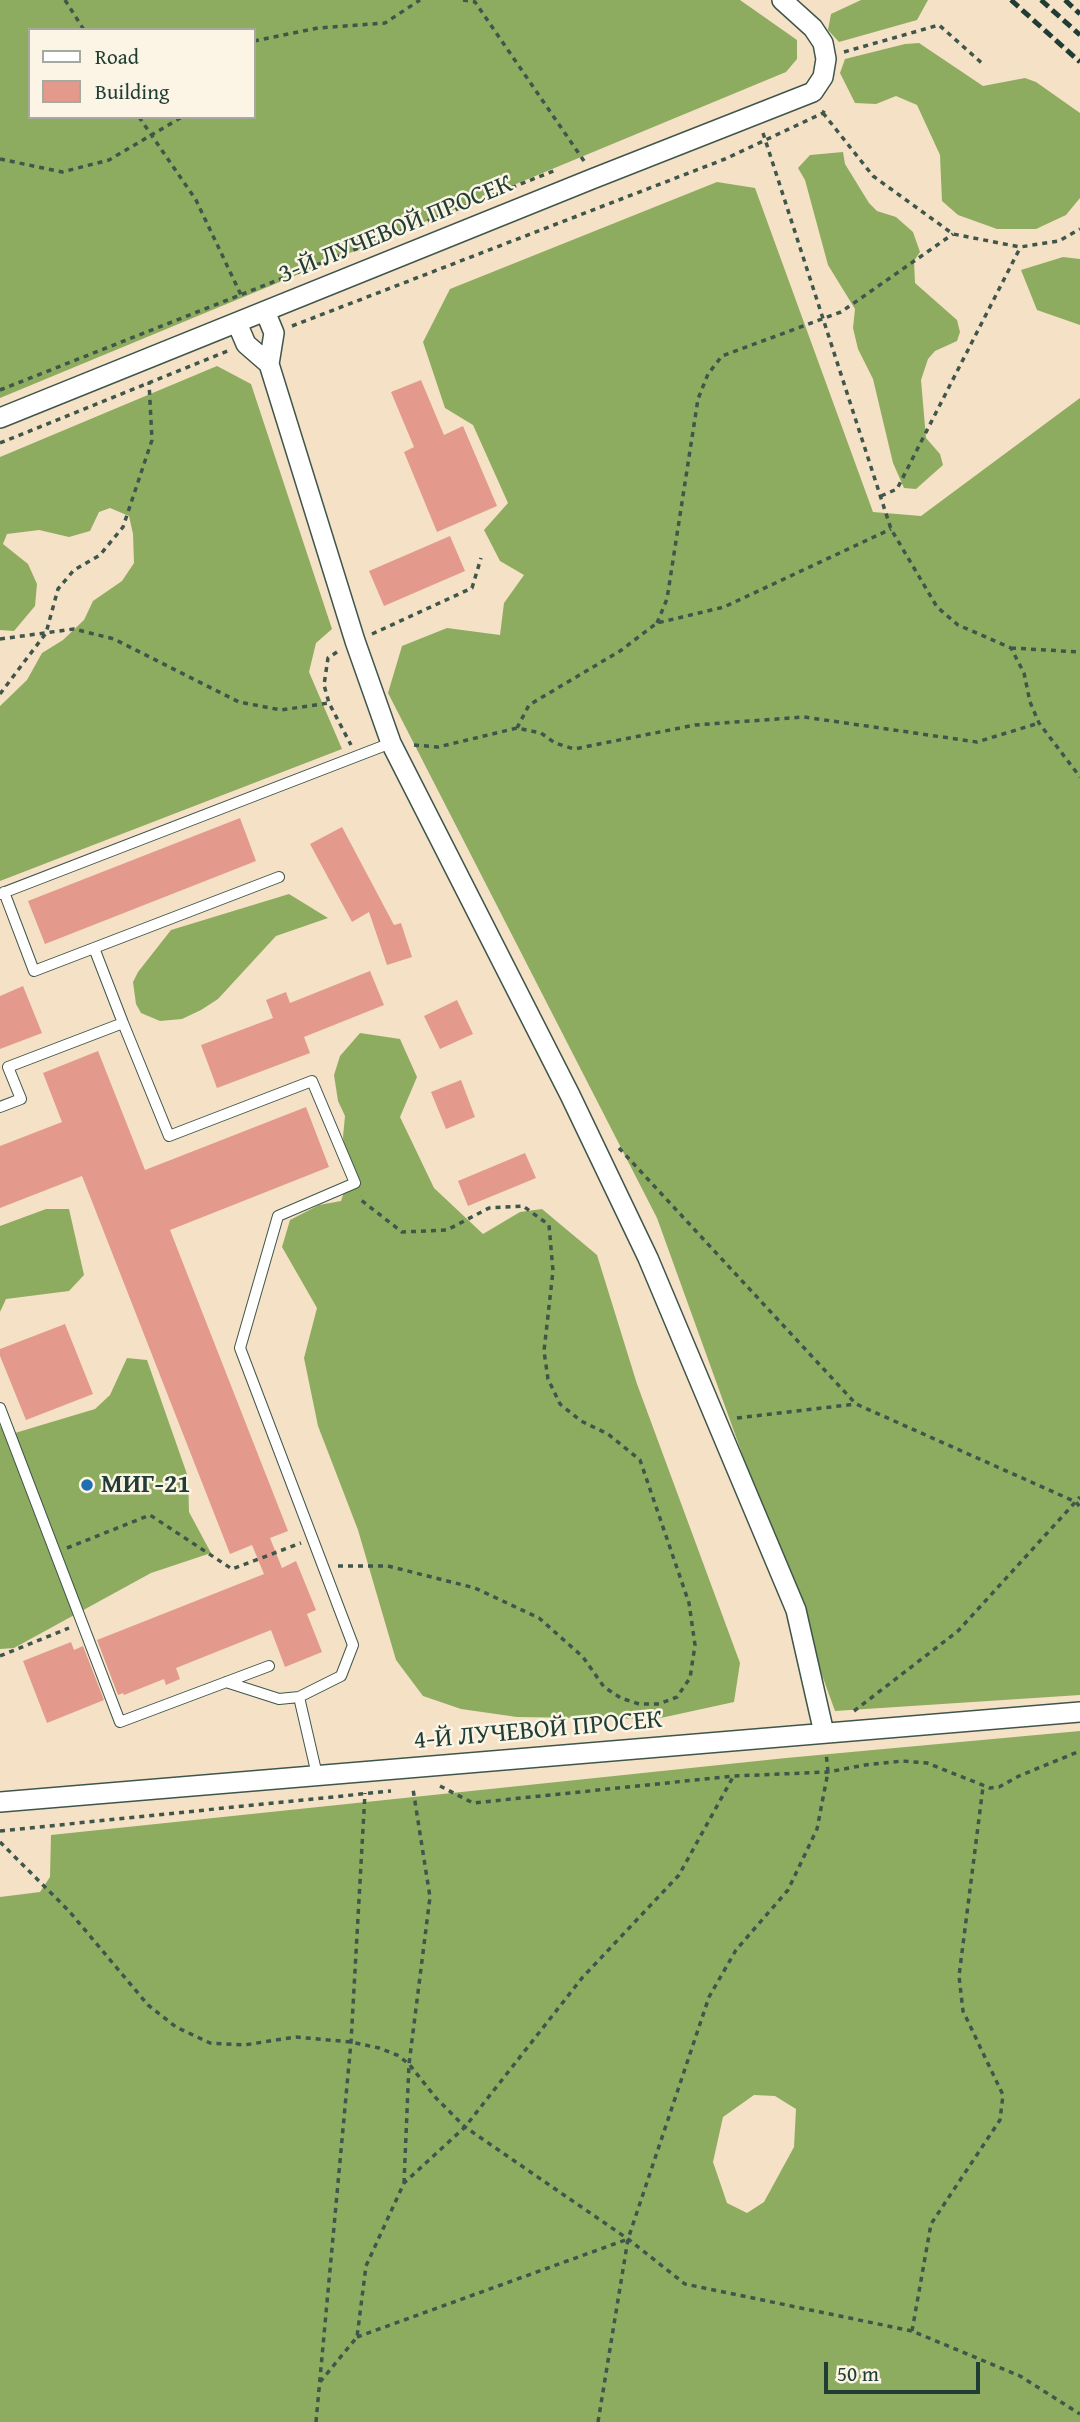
<!DOCTYPE html>
<meta charset="utf-8">
<style>
body{margin:0}
#map{position:relative;width:1080px;height:2422px;overflow:hidden;background:#f5e1c6;font-family:"Gentium Book Plus",serif}
canvas{display:block}
.legend{position:absolute;left:28px;top:28px;width:228px;height:91px;box-sizing:border-box;background:#fcf5e5;border:2px solid #a4ab9e;margin:0;padding:9px 12px;list-style:none;font-size:21px;color:#1f3d34}
.legend li{display:flex;align-items:center;gap:14px;height:35px}
.legend b{width:35px;border:2px solid #a4ab9e}
.scale{position:absolute;left:824px;top:2362px;width:156px;height:32px;box-sizing:border-box;border:4px solid #1f3d34;border-top:0;padding-left:9px;font-size:21px;line-height:24px;white-space:nowrap;color:#1f3d34;-webkit-text-stroke:5px #fcf5e5;paint-order:stroke}
</style>
<div id="map">
<canvas width="1080" height="2422"></canvas>
<ul class="legend">
<li><b style="height:9px;background:#fff"></b>Road</li>
<li><b style="height:19px;background:#e39a8c"></b>Building</li>
</ul>
<div class="scale">50 m</div>
</div>
<script>
const g = document.querySelector('canvas').getContext('2d');
g.lineJoin = 'round';
function paint(path, color) { g.fillStyle = color; g.fill(path, 'evenodd'); }
const shape = rows => new Path2D(rows.map(r => 'M' + r).join(''));
function trace(path, color, width, dash) { g.strokeStyle = color; g.lineWidth = width; g.lineCap = dash ? 'butt' : 'round'; g.setLineDash(dash || []); g.stroke(path); }
function label(font, color, halo, rows, align = 'center') {
  g.font = font + ' "Gentium Book Plus",serif'; g.lineWidth = 5; g.setLineDash([]); g.textBaseline = 'middle'; g.strokeStyle = halo; g.fillStyle = color; for (const [text, x, y, turn = 0] of rows) {
    g.save(); g.translate(x, y); g.rotate((+turn || 0) * Math.PI / 180); g.textAlign = isNaN(turn) ? turn : align; if (halo) g.strokeText(text, 0, 0); g.fillText(text, 0, 0); g.restore();
  }
}
paint(shape([
 [0,0,740,0,797,40,797,59,786,72,0,398],
 [30,30,254,30,254,117,30,117],
 [861,0,928,0,917,20,839,42,828,30,831,14],
 [919,43,983,86,1025,78,1036,82,1080,113,1080,198,1066,215,1036,229,997,229,958,215,942,201,940,155,917,105,896,96,876,104,855,103,840,73,845,59,905,44],
 [843,152,845,164,869,203,877,211,896,217,913,232,920,252,914,261,915,283,957,320,960,332,957,341,935,351,928,359,921,380,926,438,940,454,943,465,916,489,904,488,893,463,873,379,858,349,853,328,855,309,828,265,805,180,798,168,810,155],
 [717,182,755,188,873,512,921,516,1080,398,1080,1695,835,1711,657,1218,388,693,402,646,447,628,500,635,504,603,524,575,500,561,484,530,508,503,473,425,445,408,423,342,450,289],
 [1063,257,1080,259,1080,325,1037,310,1021,270],
 [217,366,251,384,332,629,316,643,309,672,342,749,0,881,0,706,27,680,42,653,63,640,84,620,93,601,122,581,134,563,133,534,129,516,110,508,99,512,90,531,69,537,39,530,7,534,3,544,28,564,37,584,35,606,14,631,0,630,0,457],
 [289,894,328,918,276,936,218,999,201,1010,182,1019,160,1021,141,1013,136,1004,133,982,138,972,171,930],
 [360,1033,400,1039,417,1077,400,1117,434,1188,483,1234,520,1212,542,1209,597,1255,637,1384,740,1663,734,1702,656,1719,517,1717,461,1709,423,1696,396,1660,358,1530,318,1426,304,1358,317,1308,282,1247,290,1220,319,1205,341,1201,348,1180,343,1137,345,1116,338,1101,334,1075,340,1056],
 [46,1209,69,1209,84,1275,69,1291,6,1299,0,1312,0,1226],
 [127,1358,147,1360,188,1477,189,1512,211,1553,151,1573,14,1648,0,1649,0,1426,15,1433,95,1409,110,1395],
 [1080,1731,1080,2422,0,2422,0,1897,40,1892,50,1877,51,1835,786,1758],
 [754,2095,775,2096,796,2109,794,2147,764,2202,747,2213,727,2203,713,2162,723,2117]
]), '#8eac60');
paint(shape([
 [421,380,444,435,463,426,497,506,437,532,404,452,414,447,391,392],
 [450,536,465,571,384,606,369,571],
 [240,818,256,861,45,944,28,901],
 [342,827,394,925,401,923,412,957,387,965,369,912,352,922,310,844],
 [370,971,384,1005,304,1037,310,1053,217,1088,201,1045,273,1018,266,1000,286,992,290,1003],
 [23,986,42,1033,0,1049,0,996],
 [457,1000,473,1034,440,1049,424,1016],
 [98,1051,145,1170,306,1107,329,1167,170,1230,288,1531,270,1538,282,1568,296,1561,316,1610,307,1614,322,1652,285,1667,271,1630,176,1668,180,1679,166,1685,164,1679,124,1695,123,1693,118,1695,97,1640,264,1574,252,1545,230,1554,82,1176,0,1208,0,1146,62,1122,43,1073],
 [461,1080,475,1117,446,1129,431,1092],
 [525,1153,536,1178,468,1206,458,1181],
 [65,1324,93,1394,26,1420,0,1356,0,1349],
 [71,1642,74,1650,83,1646,104,1700,47,1723,23,1661]
]), '#e39a8c');
const lane = shape([
 [0,894,391,743],
 [94,948,279,877],
 [123,1023,169,1136,312,1081,355,1183,278,1216,240,1348,353,1645,341,1676,299,1697,279,1699,226,1682],
 [0,1107,21,1099,8,1067,123,1023,94,948,34,971,4,892],
 [0,1408,120,1722,269,1666],
 [299,1697,317,1775]
]);
const street = shape([
 [237,323,246,344,269,364,274,333,265,311],
 [269,364,355,641,391,743,570,1095,648,1258,796,1610,824,1733],
 [0,418,592,179,813,92,823,77,826,59,823,43,813,28,782,0],
 [0,1802,1080,1712]
]);
trace(lane, '#3f564a', 12);
trace(street, '#3f564a', 22);
trace(shape([
 [65,0,84,30],
 [463,0,475,2,584,161],
 [254,41,318,28,385,23,420,0],
 [844,52,939,25,984,65],
 [823,113,873,176,953,234,1020,247,1059,241,1080,229],
 [139,117,196,200,242,297],
 [763,133,891,529,937,607,958,625,1011,648,1024,673,1030,702,1039,723,1080,777],
 [0,159,62,172,109,160,182,117],
 [292,326,725,159,823,113,825,109],
 [0,390,556,170],
 [0,443,230,350],
 [881,496,897,489,1020,248],
 [657,623,667,599,698,399,708,374,722,356,841,312,953,234],
 [372,634,472,588,481,558],
 [0,639,74,629,114,639,239,702,281,710,329,703],
 [1011,648,1080,652],
 [337,652,328,658,324,685,329,703,351,745],
 [0,694,46,633,58,589,74,570,100,555,123,527,152,440,149,382],
 [517,728,529,705,620,651,657,623,724,607,891,529],
 [414,745,438,747,517,728,541,733,555,743,574,749,695,725,804,717,977,742,1039,723],
 [619,1148,856,1404,1076,1502,1080,1507],
 [737,1418,856,1404],
 [67,1548,150,1515,232,1569,301,1543],
 [338,1566,388,1566,475,1588,539,1618,583,1657,604,1687,621,1698,639,1704,659,1704,677,1697,690,1678,695,1645,689,1603,640,1460,608,1434,581,1421,560,1404,548,1379,544,1351,553,1271,549,1225,523,1206,489,1208,447,1230,402,1232,361,1200,360,1196],
 [0,1656,69,1628],
 [854,1711,958,1631,1080,1497],
 [440,1786,473,1803,734,1776,828,1772,865,1765,902,1761,927,1763,990,1788,999,1787,1019,1776,1080,1751],
 [0,1831,391,1791],
 [0,1842,69,1911,148,2005,176,2027,210,2043,244,2045,296,2037,351,2042,379,2048,397,2055,409,2064,436,2098,465,2127,628,2239,685,2284,912,2331,1020,2376,1080,2414],
 [404,2183,409,2064,430,1897,413,1789],
 [912,2331,931,2224,1000,2120,1003,2095,963,2011,959,1976,983,1787],
 [357,2337,628,2239],
 [320,2382,357,2337,366,2266,404,2183,465,2127,582,1978,679,1875,733,1777],
 [316,2422,351,2042,365,1793],
 [598,2422,628,2239,709,1997,736,1950,788,1890,817,1829,828,1772,826,1752]
]), '#3f564a', 3.5, [5, 5]);
trace(lane, '#fff', 10);
trace(street, '#fff', 19);
trace(shape([
 [1011,0,1080,62],
 [1041,0,1080,35],
 [1065,0,1080,14]
]), '#1f3d34', 5, [10, 5]);
for (const [x, y, r, color] of [
 [87,1485,7,"#1f6fb2"]
]) { const dot = new Path2D(); dot.arc(x, y, r, 0, 2 * Math.PI); g.fillStyle = color; g.fill(dot); trace(dot, '#fcf5e5', 2.5); }
label('26px', '#1f3d34', '#fcf5e5', [
 ["3-Й ЛУЧЕВОЙ ПРОСЕК",396,230,-22],
 ["4-Й ЛУЧЕВОЙ ПРОСЕК",538,1731,-5]
]);
label('bold 26px', '#1f3d34', '#fcf5e5', [
 ["МИГ-21",101,1485]
], 'left');
</script>
